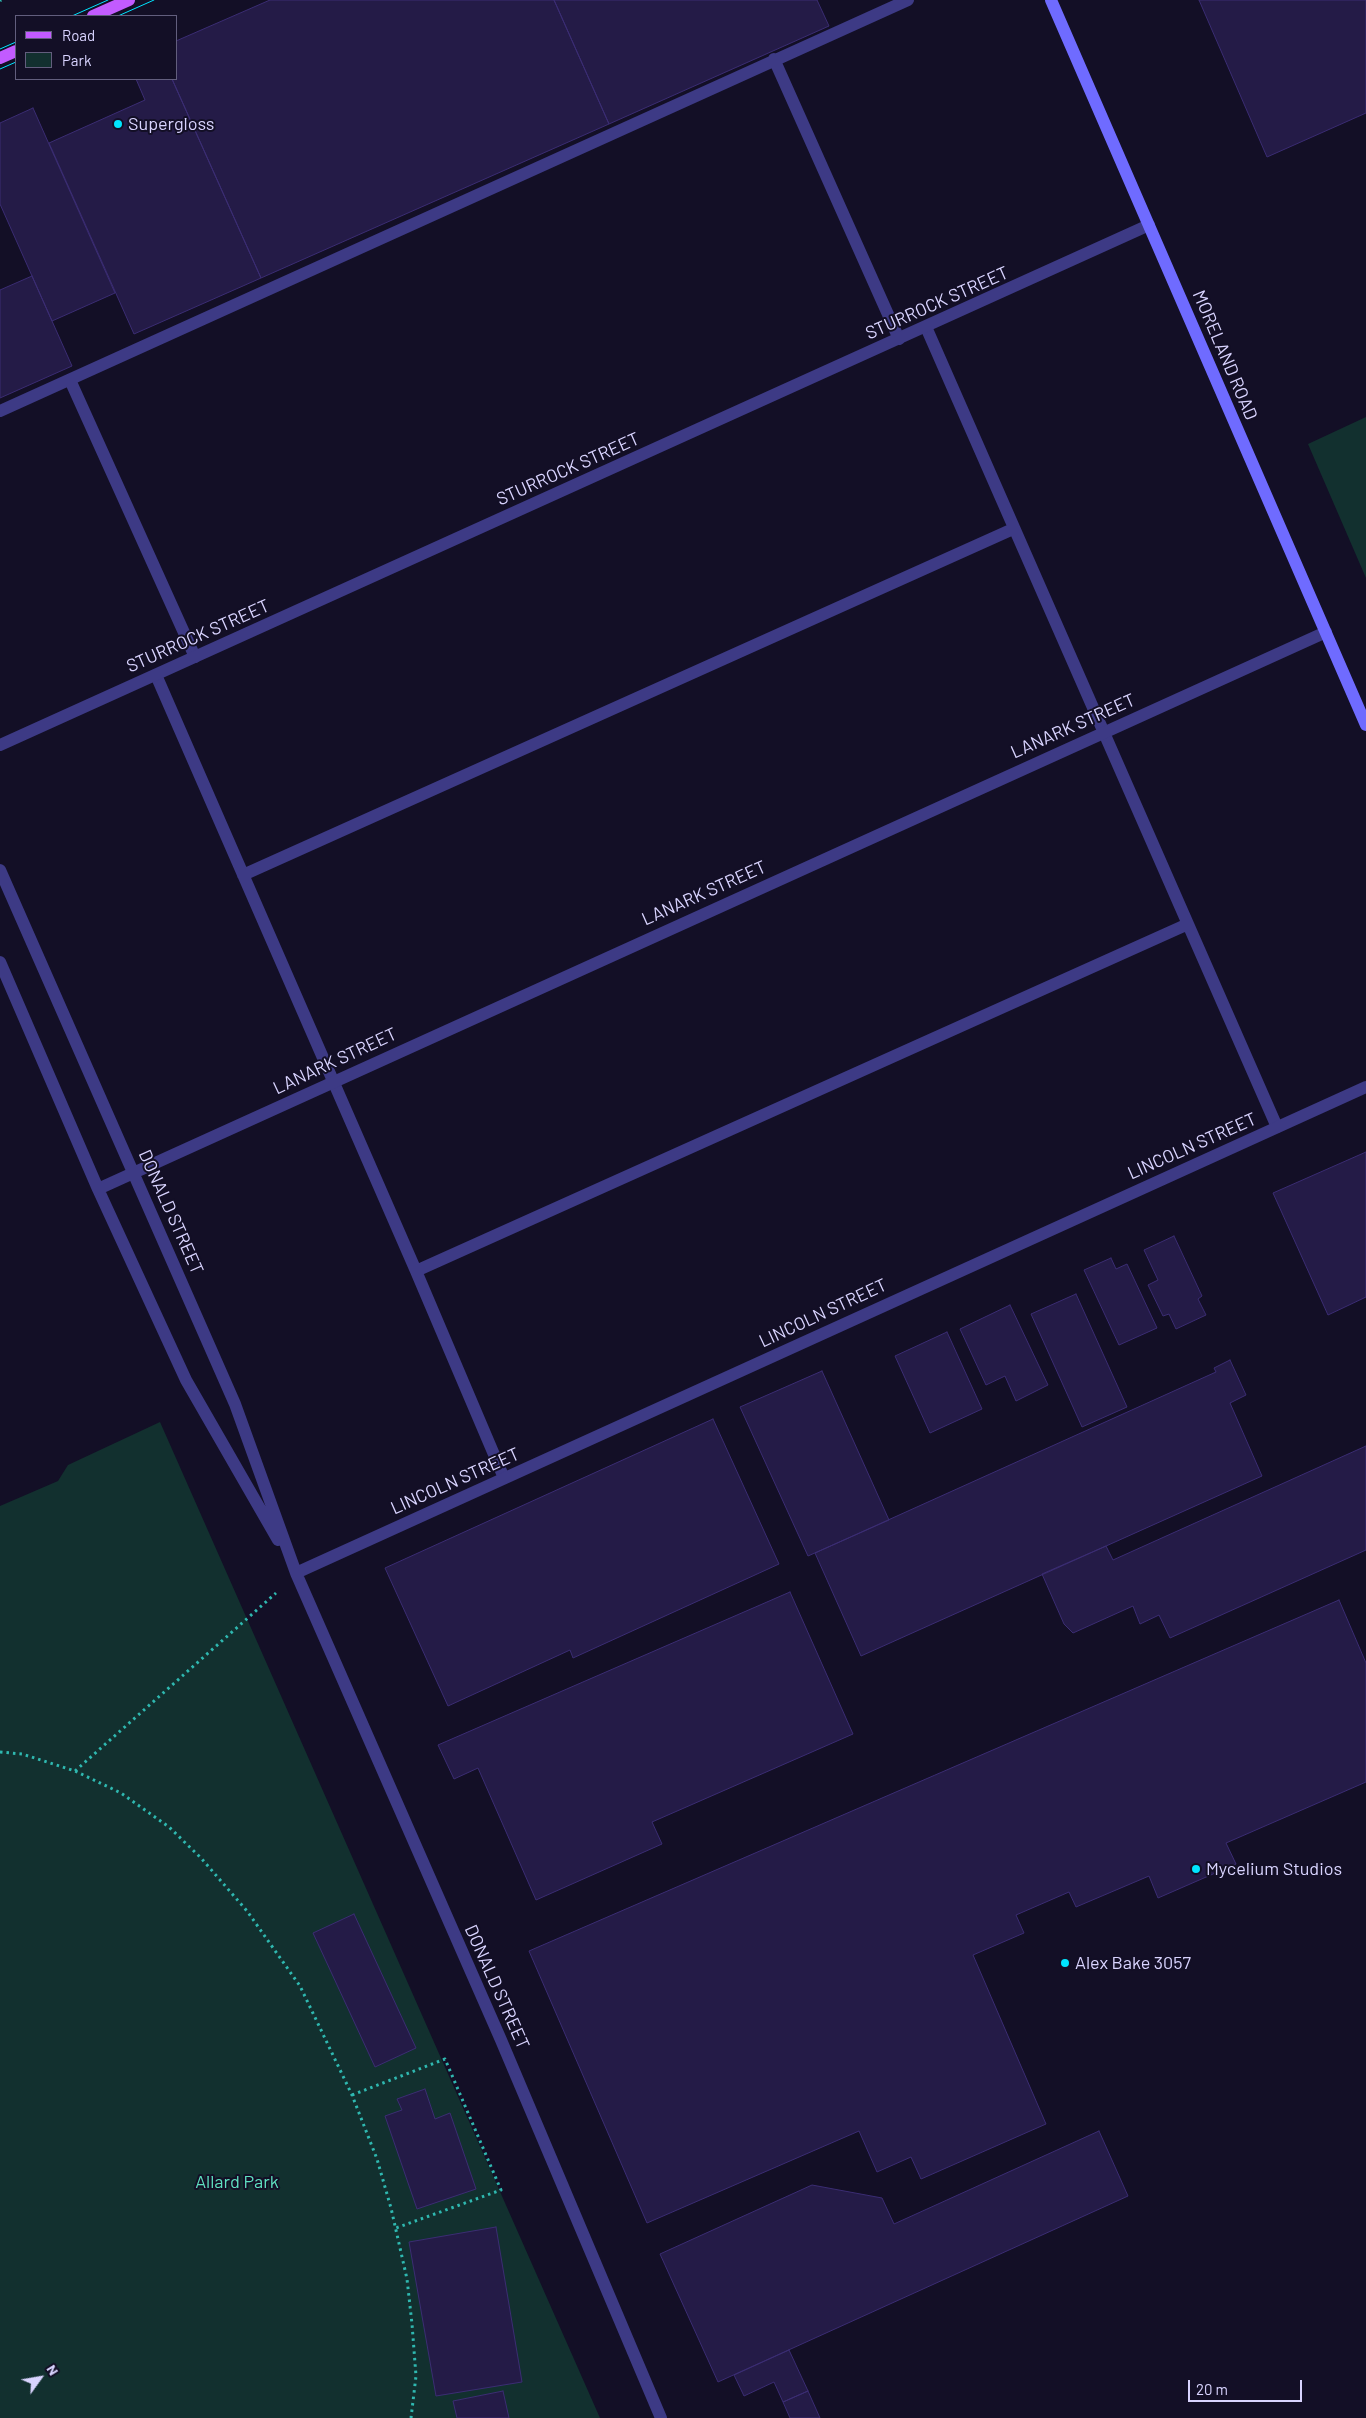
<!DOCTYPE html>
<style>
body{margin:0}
#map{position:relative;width:1366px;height:2418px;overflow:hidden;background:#130f26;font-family:Barlow,sans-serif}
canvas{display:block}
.legend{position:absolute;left:15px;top:15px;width:162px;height:65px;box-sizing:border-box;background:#130f26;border:1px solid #625e7d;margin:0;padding:6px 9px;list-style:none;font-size:15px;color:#d9d4ff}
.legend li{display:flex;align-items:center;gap:10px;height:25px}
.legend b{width:25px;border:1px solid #625e7d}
.north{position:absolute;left:15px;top:2353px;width:50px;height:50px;-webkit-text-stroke:4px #130f26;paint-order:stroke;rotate:58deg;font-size:14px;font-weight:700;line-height:20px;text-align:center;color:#d9d4ff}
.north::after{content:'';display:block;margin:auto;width:18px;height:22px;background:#d9d4ff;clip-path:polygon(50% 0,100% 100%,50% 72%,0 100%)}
.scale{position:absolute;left:1188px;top:2380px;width:114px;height:22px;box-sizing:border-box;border:2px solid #d9d4ff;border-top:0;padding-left:6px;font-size:15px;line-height:18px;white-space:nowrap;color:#d9d4ff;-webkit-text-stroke:4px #130f26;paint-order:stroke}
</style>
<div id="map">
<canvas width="1366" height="2418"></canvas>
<ul class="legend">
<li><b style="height:6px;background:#c25bff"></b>Road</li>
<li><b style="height:14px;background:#12302f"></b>Park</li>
</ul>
<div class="north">N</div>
<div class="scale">20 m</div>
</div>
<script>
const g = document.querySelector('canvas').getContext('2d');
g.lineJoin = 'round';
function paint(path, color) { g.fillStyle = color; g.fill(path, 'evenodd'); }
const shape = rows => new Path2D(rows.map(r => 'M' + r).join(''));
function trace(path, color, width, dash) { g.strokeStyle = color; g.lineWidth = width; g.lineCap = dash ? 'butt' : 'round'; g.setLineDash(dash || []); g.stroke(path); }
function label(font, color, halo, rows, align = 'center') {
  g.font = font + ' Barlow,sans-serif'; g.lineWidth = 4; g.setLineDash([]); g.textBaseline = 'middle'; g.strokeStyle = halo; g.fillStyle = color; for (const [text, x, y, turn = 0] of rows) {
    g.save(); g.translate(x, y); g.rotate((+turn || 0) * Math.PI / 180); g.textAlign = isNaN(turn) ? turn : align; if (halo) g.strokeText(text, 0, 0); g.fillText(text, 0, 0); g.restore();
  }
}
paint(shape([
 [1366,417,1366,578,1308,444],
 [160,1422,600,2418,0,2418,0,1506,58,1481,68,1465]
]), '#12302f');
const building = shape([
 [270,0,554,0,609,124,261,278,172,79,176,79,176,41,270,0],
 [554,0,817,0,829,26,609,124,554,0],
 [1199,0,1366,0,1366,113,1267,157,1199,0],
 [136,79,172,79,261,278,134,334,49,143,145,100,136,79],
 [33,108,115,293,52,321,0,204,0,123,33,108],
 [32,276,72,366,0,398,0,290,32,276],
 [1366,1152,1366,1297,1328,1315,1273,1193,1366,1152],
 [1174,1236,1202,1296,1198,1299,1206,1315,1176,1329,1169,1314,1163,1316,1148,1285,1158,1280,1144,1250,1174,1236],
 [1111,1258,1116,1269,1127,1264,1157,1328,1119,1345,1084,1270,1111,1258],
 [1076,1294,1127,1407,1082,1427,1031,1314,1076,1294],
 [1010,1305,1048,1385,1016,1401,1005,1376,986,1385,960,1329,1010,1305],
 [947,1332,982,1409,930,1433,895,1356,947,1332],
 [1230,1360,1246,1395,1230,1403,1262,1476,861,1656,815,1553,1216,1372,1214,1368,1230,1360],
 [822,1371,889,1520,808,1556,740,1407,822,1371],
 [713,1419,779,1564,573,1658,570,1650,448,1706,385,1568,713,1419],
 [1366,1446,1366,1550,1170,1638,1159,1615,1140,1624,1133,1606,1073,1633,1064,1624,1042,1574,1106,1546,1113,1560,1366,1446],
 [790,1592,853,1734,652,1822,662,1844,536,1900,478,1768,454,1779,438,1745,790,1592],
 [1339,1600,1366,1663,1366,1782,1226,1843,1236,1864,1158,1898,1149,1876,1076,1907,1069,1892,1016,1915,1024,1933,973,1955,1046,2124,921,2179,911,2157,877,2172,859,2131,647,2223,529,1951,1339,1600],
 [354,1914,416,2048,375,2067,313,1933,354,1914],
 [425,2089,435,2119,450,2113,476,2189,417,2209,385,2116,402,2110,397,2099,425,2089],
 [1099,2131,1128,2196,718,2382,660,2254,812,2185,882,2198,894,2224,1099,2131],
 [496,2227,522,2382,436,2396,409,2242,496,2227],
 [789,2350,808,2391,783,2402,774,2382,744,2396,734,2375,789,2350],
 [503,2391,509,2418,457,2418,453,2401,503,2391],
 [808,2391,820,2418,790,2418,783,2402,808,2391]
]);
paint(building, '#241b47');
trace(building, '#3b2d73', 1);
trace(shape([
 [0,1,1,0],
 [0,1752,22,1754,75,1771,121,1793,169,1827,201,1858,247,1911,300,1986,352,2095,377,2159,391,2208,407,2279,412,2324,416,2376,411,2418],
 [75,1771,276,1593],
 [352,2095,445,2059,501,2190,396,2228]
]), '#2fb8b0', 3, [2.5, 4]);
trace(shape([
 [774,59,899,339],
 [926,327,1277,1127],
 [70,380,195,657],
 [0,411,908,0],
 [156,675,416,1271,504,1478],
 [243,875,1013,529],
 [416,1271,1188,924]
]), '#3d3a85', 12);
trace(shape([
 [0,745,1149,225],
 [0,870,235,1404,296,1573,501,2040,661,2418],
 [0,962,98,1189,186,1380,278,1540],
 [98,1189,1326,632],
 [296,1573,1366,1087]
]), '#3d3a85', 12);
trace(shape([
 [1051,0,1366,725]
]), '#6f6bff', 12);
trace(shape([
 [93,16,129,0],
 [0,58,16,51]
]), '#c25bff', 12);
trace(shape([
 [72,16,108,0],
 [118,16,154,0],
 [0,49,16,42],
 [0,69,16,62]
]), '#00e5ff', 1);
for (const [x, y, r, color] of [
 [118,124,5,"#00e5ff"],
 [1196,1869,5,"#00e5ff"],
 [1065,1963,5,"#00e5ff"]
]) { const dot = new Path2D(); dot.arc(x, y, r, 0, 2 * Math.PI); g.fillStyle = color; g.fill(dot); trace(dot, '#130f26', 2); }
label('18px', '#d9d4ff', '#130f26', [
 ["Supergloss",128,124],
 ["Mycelium Studios",1206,1869],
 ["Alex Bake 3057",1075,1963]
], 'left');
label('18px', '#d9d4ff', '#130f26', [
 ["STURROCK STREET",937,303,-24],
 ["MORELAND ROAD",1225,355,67],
 ["STURROCK STREET",568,469,-24],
 ["STURROCK STREET",198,636,-24],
 ["LANARK STREET",1073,726,-24],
 ["LANARK STREET",704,893,-24],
 ["LANARK STREET",335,1061,-25],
 ["LINCOLN STREET",1192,1146,-24],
 ["DONALD STREET",171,1212,66],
 ["LINCOLN STREET",823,1313,-25],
 ["LINCOLN STREET",455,1481,-24],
 ["DONALD STREET",497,1987,66]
]);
label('18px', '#5fe0c0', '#130f26', [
 ["Allard Park",237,2182]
]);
</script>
